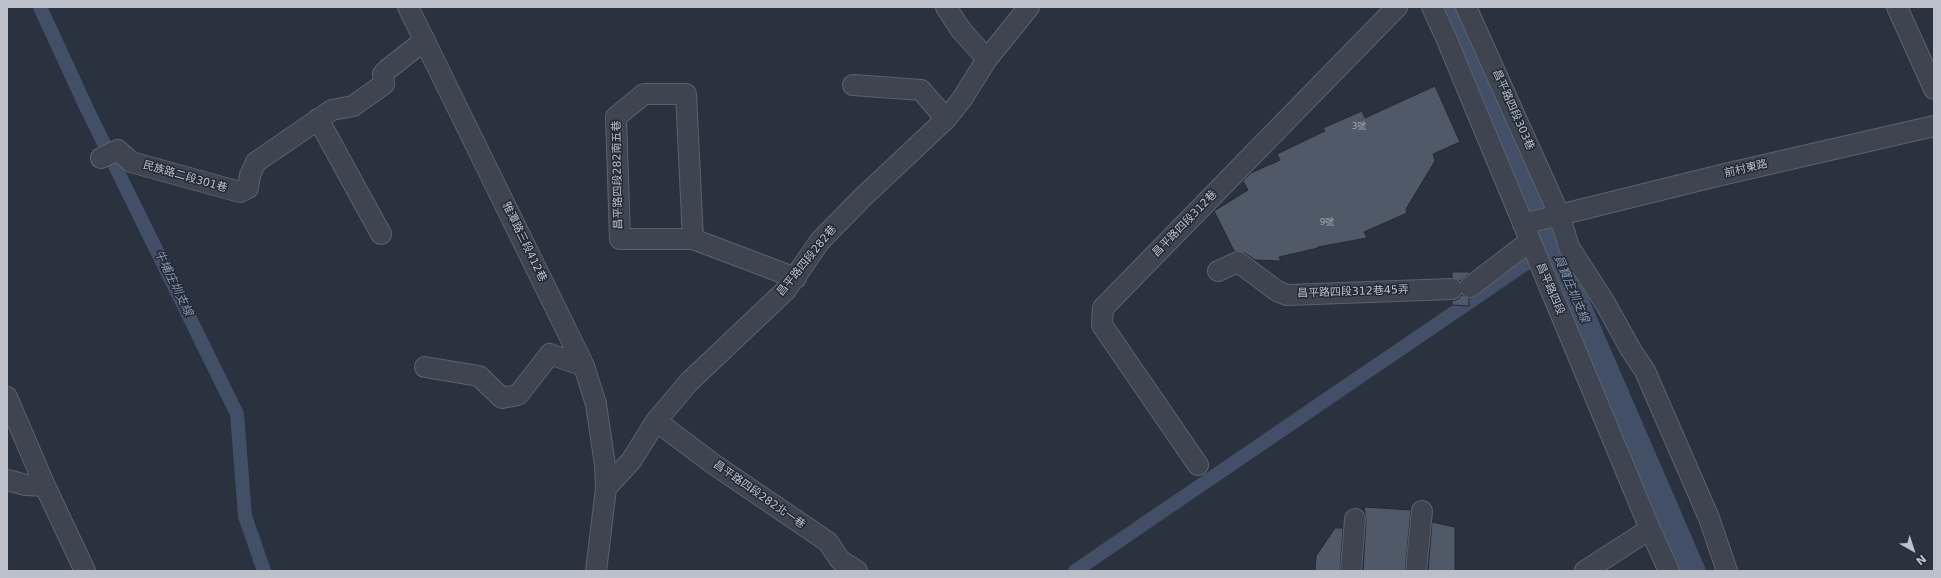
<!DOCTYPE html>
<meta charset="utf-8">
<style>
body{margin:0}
#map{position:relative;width:1941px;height:578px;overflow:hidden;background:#2a3240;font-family:"DejaVu Sans",sans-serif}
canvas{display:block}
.frame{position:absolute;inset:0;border:8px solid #bbc0ca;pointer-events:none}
.north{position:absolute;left:1893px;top:530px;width:40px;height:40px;-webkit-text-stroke:3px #222935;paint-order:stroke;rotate:141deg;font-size:11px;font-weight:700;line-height:16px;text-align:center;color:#bbc0ca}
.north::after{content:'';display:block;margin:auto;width:14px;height:18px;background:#bbc0ca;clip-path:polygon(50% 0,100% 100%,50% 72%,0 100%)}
</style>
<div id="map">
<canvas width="1941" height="578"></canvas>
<div class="frame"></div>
<div class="north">N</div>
</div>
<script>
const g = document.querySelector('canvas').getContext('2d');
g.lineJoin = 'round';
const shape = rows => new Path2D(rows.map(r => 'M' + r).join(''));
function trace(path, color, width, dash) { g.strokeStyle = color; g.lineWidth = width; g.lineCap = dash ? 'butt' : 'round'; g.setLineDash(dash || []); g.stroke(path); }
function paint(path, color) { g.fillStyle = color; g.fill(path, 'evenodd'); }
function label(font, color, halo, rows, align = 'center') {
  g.font = font + ' "DejaVu Sans","Noto Sans TC",sans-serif'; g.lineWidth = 3; g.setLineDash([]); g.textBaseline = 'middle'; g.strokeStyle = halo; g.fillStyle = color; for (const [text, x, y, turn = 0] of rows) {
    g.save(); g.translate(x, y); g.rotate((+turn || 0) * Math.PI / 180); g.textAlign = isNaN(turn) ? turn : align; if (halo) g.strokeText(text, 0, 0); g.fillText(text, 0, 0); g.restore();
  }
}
trace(shape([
 [40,7,87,109,237,414,245,516,264,571],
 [1075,571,1553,245]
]), '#424f67', 14);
trace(shape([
 [1449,7,1693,571]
]), '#424f67', 25);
const building = shape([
 [1435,86,1460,142,1433,154,1435,161,1406,209,1407,213,1364,232,1367,238,1318,247,1318,248,1279,257,1281,261,1255,260,1245,253,1234,251,1214,211,1248,190,1243,181,1251,173,1280,160,1277,154,1325,131,1323,128,1362,111,1365,118,1435,86],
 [1452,272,1470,272,1470,273,1460,281,1452,278,1452,272],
 [1462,295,1469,298,1469,306,1452,305,1452,301,1458,299,1462,295],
 [1364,507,1411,510,1405,571,1363,571,1366,520,1364,507],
 [1432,522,1455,527,1455,571,1428,571,1432,522],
 [1335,528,1343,528,1340,571,1315,571,1316,556,1335,528]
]);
paint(building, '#505968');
trace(building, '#242b37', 1);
const minor = shape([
 [408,7,584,366,596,404,605,465,606,488],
 [946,7,961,30,987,59],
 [1432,7,1447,40,1650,529,1669,571],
 [1466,7,1559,214,1569,247,1605,303,1631,350,1645,371,1709,518,1727,571],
 [1897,7,1934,89],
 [853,85,921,90,946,119],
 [318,119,381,234],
 [101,158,118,150,131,162,240,192,248,188,250,175,256,162,332,110,353,106,370,94,384,84,383,74,388,69,425,40],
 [1523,224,1721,175,1934,126],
 [693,239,686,94,644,94,616,117,620,239,693,239,796,278],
 [1218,271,1238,262,1277,291,1287,295,1452,289],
 [1470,287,1530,241],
 [425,367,479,376,502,398,518,395,550,354,584,366],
 [7,397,45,486,85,571],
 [656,421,712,463,828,542,840,560,857,571],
 [1198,465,1102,325,1103,308,1397,7],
 [7,480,26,485,45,486],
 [596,571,606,488,631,461,656,421,689,382,786,290,820,241,862,198,946,119,962,99,987,59,1029,7],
 [1351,571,1355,519],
 [1416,571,1422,511],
 [1585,571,1650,529]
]);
trace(minor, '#5c626d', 22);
trace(minor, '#3e4450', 20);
label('9px', '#a0a6b2', null, [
 ["3號",1359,127],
 ["9號",1327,223]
]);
label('11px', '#bbc0ca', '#222935', [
 ["昌平路四段303巷",1513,110,66],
 ["前村東路",1746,169,-13],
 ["昌平路四段282南五巷",618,175,-91],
 ["民族路二段301巷",185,177,16],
 ["昌平路四段312巷",1185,224,-46],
 ["雅潭路三段412巷",524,242,64],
 ["昌平路四段282巷",807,261,-51],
 ["昌平路四段",1550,289,67],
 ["昌平路四段312巷45弄",1353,292,-2],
 ["昌平路四段282北一巷",759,495,35]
]);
label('italic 12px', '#8695ae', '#222935', [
 ["牛埔庄圳支線",173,283,64],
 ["員寶庄圳支線",1571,289,67]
]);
</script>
